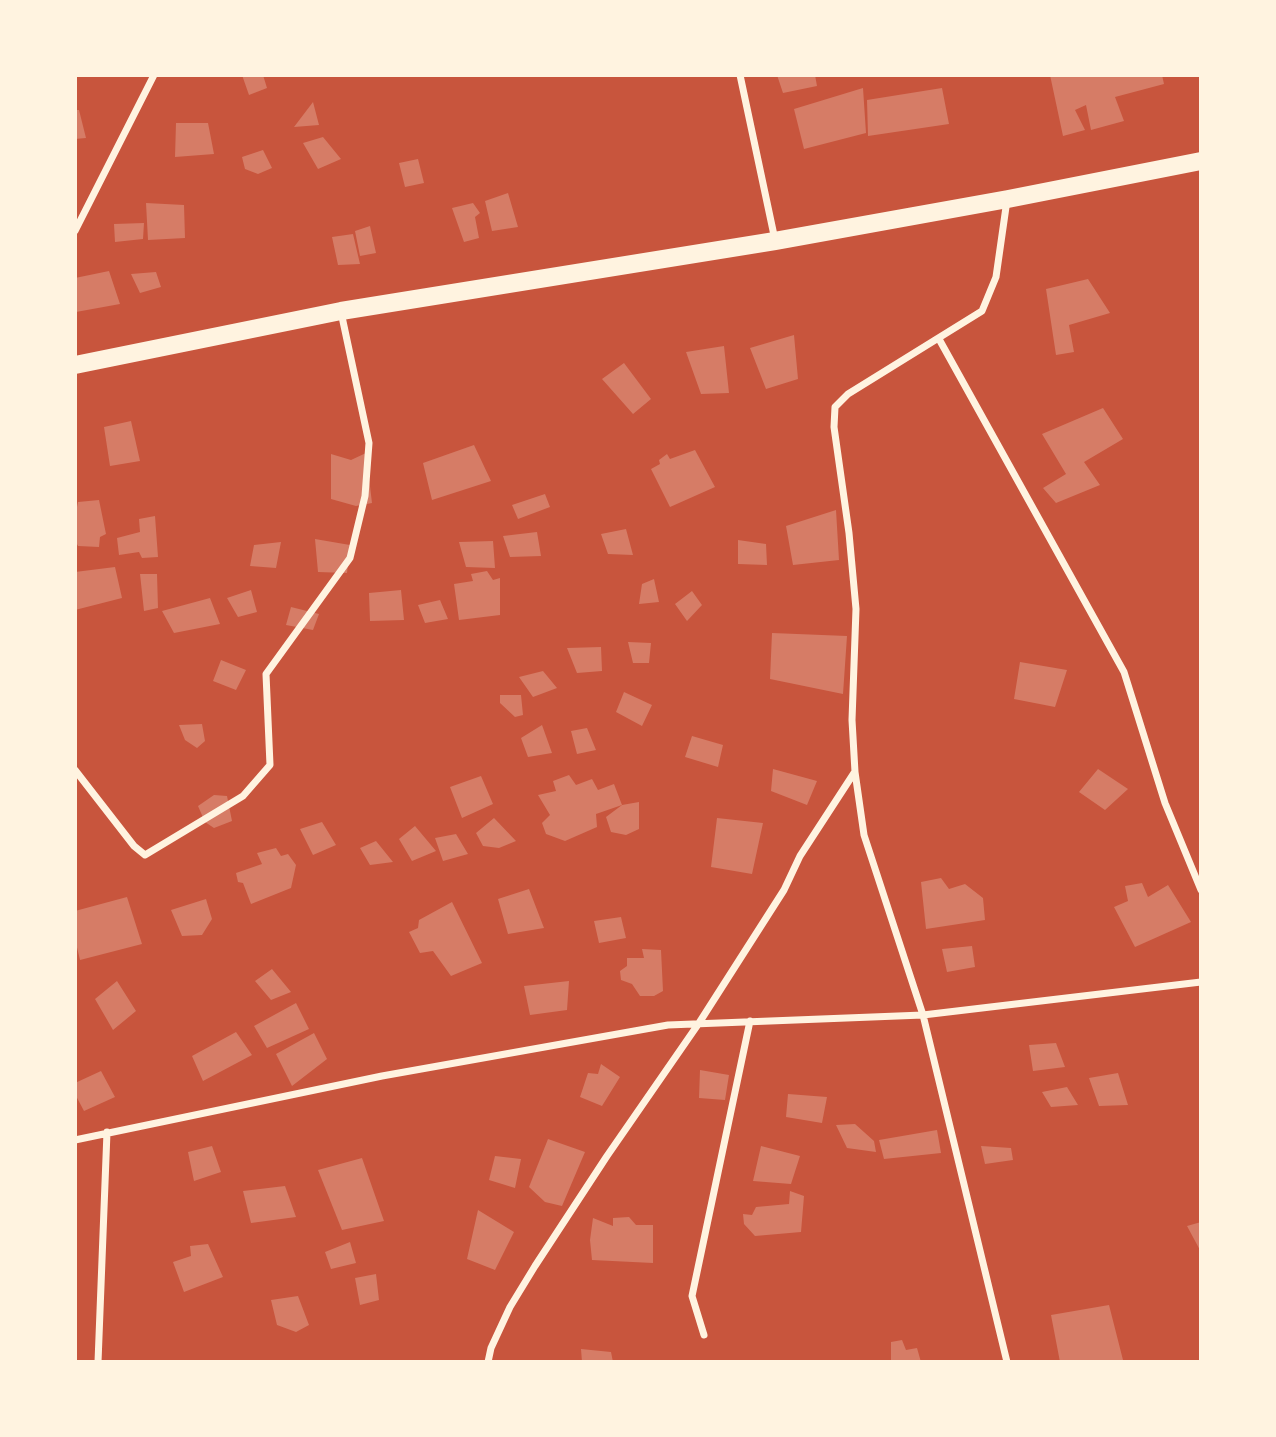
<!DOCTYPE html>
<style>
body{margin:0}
#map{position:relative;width:1276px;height:1437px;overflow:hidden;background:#c8553d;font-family:Merriweather,serif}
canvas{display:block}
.frame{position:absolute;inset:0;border:77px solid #fff3e0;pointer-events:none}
</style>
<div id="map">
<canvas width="1276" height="1437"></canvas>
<div class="frame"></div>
</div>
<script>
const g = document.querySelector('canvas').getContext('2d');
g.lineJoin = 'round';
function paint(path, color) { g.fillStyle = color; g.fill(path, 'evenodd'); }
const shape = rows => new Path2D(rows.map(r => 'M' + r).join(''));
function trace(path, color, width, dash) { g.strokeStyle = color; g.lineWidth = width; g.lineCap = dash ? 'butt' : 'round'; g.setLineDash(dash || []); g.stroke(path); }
paint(shape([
 [242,75,263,75,267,88,249,95],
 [777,75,815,75,817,86,783,93],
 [1050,75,1162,75,1164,84,1115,97,1124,121,1091,130,1086,105,1075,110,1085,130,1063,136],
 [863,88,866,133,804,149,794,109],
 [942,88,949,124,868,136,867,100],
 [313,102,319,125,294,127],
 [75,110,79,110,86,138,75,139],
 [176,123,208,123,214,154,175,157],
 [323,137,341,159,318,169,303,143],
 [263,150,272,168,258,174,245,169,242,157],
 [418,159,424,183,405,187,399,163],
 [508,193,518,227,492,231,485,201],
 [146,203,184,205,185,238,148,240],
 [473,203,480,213,475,217,479,238,464,242,452,208],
 [144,223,143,239,115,242,114,224],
 [370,226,376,253,360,256,355,231],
 [353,234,360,264,338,265,332,237],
 [109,271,120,304,76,312,75,278],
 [156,272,161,287,140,293,131,274],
 [1088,279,1110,313,1069,325,1074,352,1056,355,1046,289],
 [794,335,798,379,766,389,750,348],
 [724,346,729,393,701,394,686,352],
 [624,363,651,399,633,414,602,379],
 [1103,408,1123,439,1084,462,1100,485,1056,503,1043,488,1066,474,1042,434],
 [131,421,140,461,110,466,104,427],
 [474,445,491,481,432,500,423,463],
 [695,450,715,487,670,507,651,469,660,464,659,460,667,454,670,459],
 [366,453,372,503,356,506,331,499,331,454,351,460],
 [545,494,550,507,518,519,512,505],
 [99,500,106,534,100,537,99,547,78,546,75,540,75,507,77,507,78,502],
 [836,510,839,560,793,565,786,526],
 [155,516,158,557,142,558,139,552,119,555,117,538,140,532,139,519],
 [626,529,633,555,608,554,601,534],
 [537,532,541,556,510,557,503,536],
 [315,539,350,545,347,573,318,572],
 [738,540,766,544,767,565,738,564],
 [493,541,495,568,466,567,459,542],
 [281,542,276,568,250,566,254,545],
 [115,567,122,598,75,610,75,572],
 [487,571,493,580,500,578,500,615,459,620,454,584,473,581,471,574],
 [140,574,157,574,158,608,144,611],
 [654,579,659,602,639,604,642,584],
 [251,590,257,612,238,617,227,598],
 [401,590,404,620,370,621,369,593],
 [692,591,702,605,687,621,675,604],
 [210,598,220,624,174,633,162,611],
 [440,600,448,619,425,623,418,605],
 [291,607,319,614,313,630,286,625],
 [772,633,847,636,843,694,770,679],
 [628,642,651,643,649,663,633,663],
 [601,647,602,671,577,673,567,648],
 [221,660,246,670,236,690,213,681],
 [1020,662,1067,670,1055,707,1014,699],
 [543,671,557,688,533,697,519,677],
 [624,692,652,705,642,726,616,712],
 [500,695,521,695,523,715,515,717,500,703],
 [202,724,205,741,197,748,185,740,179,725],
 [542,725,552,753,528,757,521,738],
 [587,728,596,750,577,754,571,731],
 [692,736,723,745,718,767,685,757],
 [773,769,817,781,807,805,771,791],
 [1098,769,1128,789,1105,810,1079,792],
 [569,775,576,785,592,779,598,790,614,784,622,805,596,814,597,827,565,841,546,834,542,823,550,815,538,795,556,791,553,781],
 [481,776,493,804,462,818,450,787],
 [214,795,227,796,232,821,214,828,205,822,198,806],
 [639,802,639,829,626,835,611,832,606,817,622,805],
 [494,818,516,841,499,848,483,846,476,833],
 [717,818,763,823,752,874,711,867],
 [322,822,336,845,313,855,300,829],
 [415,826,436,851,412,861,399,839],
 [456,834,468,854,443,861,435,838],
 [376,841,393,862,370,865,360,848],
 [276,848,281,856,288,854,296,865,291,888,251,904,243,883,238,882,236,873,262,864,257,853],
 [941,878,949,889,965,884,983,898,985,920,926,929,921,882],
 [1142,883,1148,897,1168,885,1191,922,1135,947,1114,907,1128,901,1125,886],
 [529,889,544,928,508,934,498,899],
 [127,897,142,944,80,960,75,939,75,911],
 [206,899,212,919,202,935,182,936,171,910],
 [452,902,482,963,451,976,433,951,420,953,409,932,418,928,419,920],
 [621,917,626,938,599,943,594,921],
 [972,946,975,967,947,972,942,949],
 [642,949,661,950,663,991,654,996,640,996,632,984,621,980,620,971,627,966,627,958,644,958],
 [272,969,291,992,271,1000,255,981],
 [117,981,136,1011,113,1030,95,999],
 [569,981,567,1010,530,1015,524,986],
 [296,1003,309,1029,267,1048,254,1026],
 [236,1032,252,1055,203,1081,192,1056],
 [314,1033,327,1059,292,1086,276,1054],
 [1056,1043,1065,1067,1033,1071,1029,1045],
 [601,1064,620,1077,602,1106,580,1097,588,1073,598,1074],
 [700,1070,729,1075,725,1100,699,1098],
 [101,1071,115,1097,84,1111,75,1094,75,1083],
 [1118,1073,1128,1105,1099,1106,1089,1078],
 [1067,1087,1078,1105,1051,1107,1042,1092],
 [788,1094,827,1097,822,1123,786,1117],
 [855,1124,874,1141,876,1152,847,1148,836,1125],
 [937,1130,941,1153,884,1159,879,1140],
 [548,1139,585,1152,562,1206,545,1202,529,1187],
 [212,1146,221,1172,194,1181,188,1152],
 [761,1146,800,1156,791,1184,753,1181],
 [981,1146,1011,1148,1013,1160,985,1164],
 [495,1156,521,1159,515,1188,489,1180],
 [362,1158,384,1221,342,1230,318,1170],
 [285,1186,296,1217,251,1223,243,1191],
 [790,1191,804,1196,801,1232,755,1236,744,1224,743,1214,752,1215,756,1207,789,1204],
 [478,1210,514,1232,495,1270,467,1259],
 [629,1217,636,1225,653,1225,653,1263,592,1260,590,1240,593,1218,613,1226,613,1218],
 [1201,1222,1201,1252,1187,1226],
 [350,1242,356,1263,331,1269,325,1252],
 [208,1244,223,1277,184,1292,173,1262,191,1256,190,1246],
 [376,1274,379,1300,360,1305,355,1278],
 [298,1296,309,1325,296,1332,277,1325,271,1300],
 [1109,1305,1123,1360,1060,1362,1051,1315],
 [902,1340,906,1350,917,1348,921,1362,891,1362,891,1342],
 [581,1349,611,1352,613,1362,582,1362]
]), '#d67c66');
trace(shape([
 [740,75,775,240],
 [75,231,154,75],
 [939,339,1124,672,1165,803,1201,890],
 [75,770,134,846,145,855,243,796,270,765,266,674,350,558,365,496,369,443,341,312],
 [75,1140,382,1076,668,1025,923,1015,1201,982],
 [704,1335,692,1296,750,1021],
 [98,1362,107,1132],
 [488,1362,491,1348,510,1307,535,1266,607,1156,699,1023,784,890,800,856,854,773],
 [1007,1362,923,1015,864,835,855,772,852,720,856,609,849,533,834,427,835,407,848,394,982,311,996,277,1007,200]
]), '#fff3e0', 7);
trace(shape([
 [75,365,341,311,775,241,1008,199,1201,161]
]), '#fff3e0', 18);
</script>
